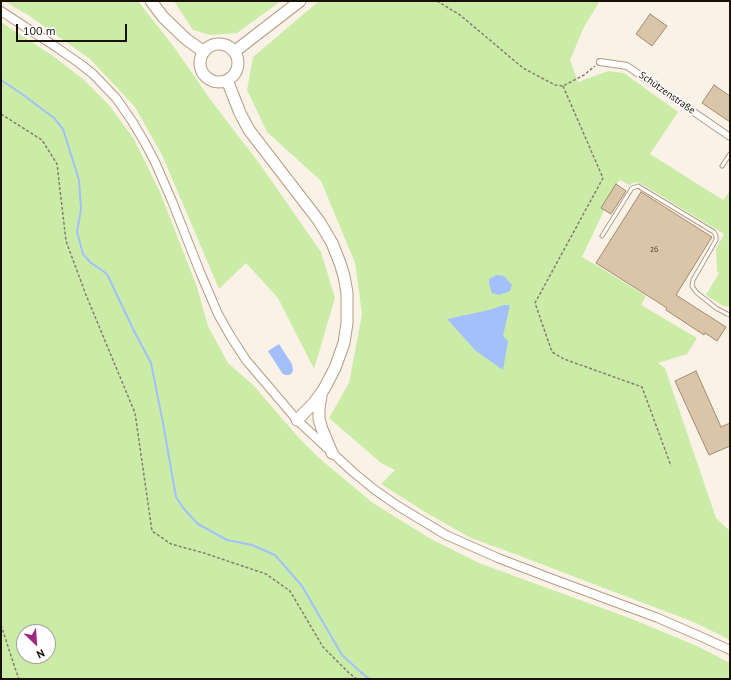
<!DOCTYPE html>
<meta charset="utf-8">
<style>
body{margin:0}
#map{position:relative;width:731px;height:680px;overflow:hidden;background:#fbf2e7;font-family:"PT Sans",sans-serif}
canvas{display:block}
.frame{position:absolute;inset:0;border:2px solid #191107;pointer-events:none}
.north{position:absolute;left:16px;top:624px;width:40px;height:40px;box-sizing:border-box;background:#fff;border:1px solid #a3a09c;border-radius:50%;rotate:155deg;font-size:11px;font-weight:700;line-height:16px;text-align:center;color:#191107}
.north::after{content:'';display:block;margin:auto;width:14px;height:18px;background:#a1287f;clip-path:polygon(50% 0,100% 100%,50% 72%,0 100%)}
.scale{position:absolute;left:16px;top:24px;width:111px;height:18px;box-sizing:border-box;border:2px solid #191107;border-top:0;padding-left:5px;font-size:12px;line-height:14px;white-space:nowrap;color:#191107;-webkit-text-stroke:3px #fff;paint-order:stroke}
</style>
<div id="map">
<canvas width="731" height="680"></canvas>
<div class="frame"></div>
<div class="north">N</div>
<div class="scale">100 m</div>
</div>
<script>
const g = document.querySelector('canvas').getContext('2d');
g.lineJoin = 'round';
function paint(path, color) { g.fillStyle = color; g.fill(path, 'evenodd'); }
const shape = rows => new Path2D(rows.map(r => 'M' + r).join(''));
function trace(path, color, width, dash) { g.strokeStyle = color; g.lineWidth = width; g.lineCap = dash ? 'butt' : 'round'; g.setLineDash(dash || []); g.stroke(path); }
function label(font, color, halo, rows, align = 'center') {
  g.font = font + ' "PT Sans",sans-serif'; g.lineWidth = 3.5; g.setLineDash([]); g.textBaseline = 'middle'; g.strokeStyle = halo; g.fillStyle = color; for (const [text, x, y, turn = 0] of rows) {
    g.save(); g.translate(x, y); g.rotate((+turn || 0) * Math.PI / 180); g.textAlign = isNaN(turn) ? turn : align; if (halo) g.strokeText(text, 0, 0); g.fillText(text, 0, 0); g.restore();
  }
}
paint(shape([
 [4,1,138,1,174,47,210,99,262,167,321,252,335,298,314,369,278,298,246,263,219,289,162,155,135,107,90,59,28,15],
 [174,1,281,1,237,33,210,35,193,30],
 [319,1,600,1,584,27,570,60,578,82,608,71,624,73,678,112,650,154,723,200,730,191,730,263,729,284,730,305,727,307,723,306,706,295,719,273,717,271,716,249,724,234,640,183,636,182,629,185,620,180,617,183,582,257,596,265,646,296,641,305,697,338,687,354,658,363,665,368,716,518,730,531,730,640,696,623,512,553,471,538,425,512,381,484,395,470,381,463,329,418,349,383,362,314,355,263,321,181,267,132,247,90,253,57],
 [1,22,53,56,84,80,109,105,134,139,160,192,197,287,208,326,228,363,253,385,299,438,319,458,373,503,431,539,479,563,632,619,697,646,730,663,730,679,1,679],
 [24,632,48,632,48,656,24,656]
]), '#cbeca7');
paint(shape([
 [496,275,504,276,512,285,510,291,499,295,492,293,489,284,489,279],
 [504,305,510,305,503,336,508,341,503,370,476,351,447,319,489,310],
 [279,344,292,364,293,370,292,373,289,375,285,375,282,373,268,351]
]), '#a3c0fc');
trace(shape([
 [1,80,22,94,54,118,63,129,79,180,81,209,77,232,83,254,90,262,107,274,133,329,151,363,163,423,176,497,184,509,198,524,227,540,252,545,275,555,302,586,342,655,364,675,370,679]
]), '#a3c0fc', 2);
const building = shape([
 [650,14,667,26,652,46,636,34,650,14],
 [714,85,730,96,730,122,702,103,714,85],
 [616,184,626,191,611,214,601,208,616,184],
 [641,192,712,237,676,295,726,327,717,341,705,333,704,335,666,310,667,308,596,263,641,192],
 [696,371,721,427,730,423,730,446,709,455,675,381,696,371]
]);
paint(building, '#dac5a8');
trace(building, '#9f8b70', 1);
const lane = shape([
 [722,166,730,154],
 [602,236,632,188,638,186,714,232,716,236,716,240,693,280,692,286,696,292,716,308,727,314,730,315]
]);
const street = shape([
 [600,62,627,66,730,137]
]);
const secondary = shape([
 [1,11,56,47,79,63,93,74,116,98,132,121,145,143,155,162,172,201,200,272,218,314,231,337,246,360,297,420,353,472,375,490,398,506,446,535,498,558,550,578,658,618,704,638,730,650]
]);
const highway = shape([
 [151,1,163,17,186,39,204,52],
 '200 63a19 19 0 1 1 38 0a19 19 0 1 1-38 0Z',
 [234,52,300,1],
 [227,80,240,113,249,130,319,221,332,243,340,263,344,276,347,293,347,323,344,343,335,368,324,389,314,403,297,420],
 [321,396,319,408,319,419,322,429,332,453]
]);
trace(lane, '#b29d81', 5);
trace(street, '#b29d81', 8);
trace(secondary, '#b29d81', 10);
trace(highway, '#b29d81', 13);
trace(shape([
 [437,1,460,15,523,68,555,85,563,86,584,75,595,66],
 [563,86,603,178,535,303,552,352,564,359,642,387,671,466],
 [1,114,42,140,57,164,66,241,86,295,135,413,152,531,171,544,204,553,266,574,290,591,323,647,350,674,357,679],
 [1,625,15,668,19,679]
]), '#857d72', 1.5, [3, 2]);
trace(lane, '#fff', 3);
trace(street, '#fff', 6);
trace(secondary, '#fff', 8);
trace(highway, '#fff', 11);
label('8px', '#493e2f', null, [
 ["26",654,250]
]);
label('10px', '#191107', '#fff', [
 ["Schützenstraße",667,93,35]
]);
</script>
